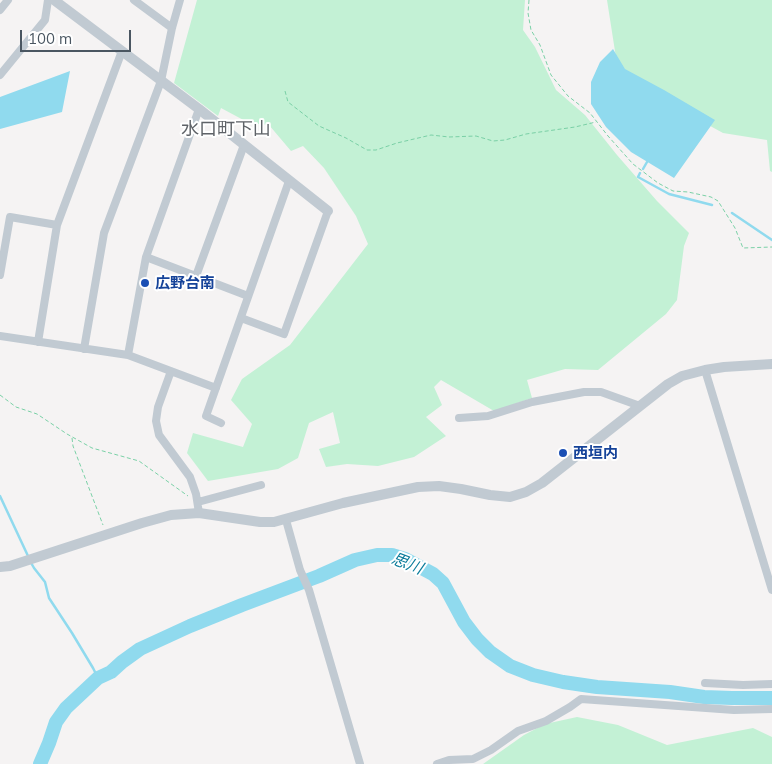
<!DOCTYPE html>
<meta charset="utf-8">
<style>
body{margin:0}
#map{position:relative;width:772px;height:764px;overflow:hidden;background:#f5f3f3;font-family:Mulish,sans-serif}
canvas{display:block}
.scale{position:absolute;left:20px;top:30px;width:111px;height:22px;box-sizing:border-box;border:2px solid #4a5661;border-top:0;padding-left:6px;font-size:15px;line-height:18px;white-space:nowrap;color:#4a5661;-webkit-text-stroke:4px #fff;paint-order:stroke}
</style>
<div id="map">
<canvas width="772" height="764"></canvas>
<div class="scale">100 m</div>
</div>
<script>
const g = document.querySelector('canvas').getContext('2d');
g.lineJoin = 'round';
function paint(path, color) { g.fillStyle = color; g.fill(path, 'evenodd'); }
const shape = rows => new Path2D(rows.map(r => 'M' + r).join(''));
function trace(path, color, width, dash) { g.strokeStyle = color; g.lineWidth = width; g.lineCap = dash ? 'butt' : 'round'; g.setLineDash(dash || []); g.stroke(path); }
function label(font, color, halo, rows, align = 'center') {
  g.font = font + ' Mulish,"Noto Sans JP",sans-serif'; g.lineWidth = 4; g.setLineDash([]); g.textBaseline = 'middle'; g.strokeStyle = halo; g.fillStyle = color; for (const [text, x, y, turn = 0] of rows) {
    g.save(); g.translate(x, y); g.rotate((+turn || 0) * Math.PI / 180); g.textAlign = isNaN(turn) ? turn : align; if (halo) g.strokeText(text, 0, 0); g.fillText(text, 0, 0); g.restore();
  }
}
paint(shape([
 [197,0,525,0,523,30,535,47,556,90,585,115,617,155,657,201,689,233,684,246,677,300,666,314,598,370,565,369,527,380,532,398,494,411,441,380,434,387,442,405,426,417,446,436,414,457,378,466,347,464,326,467,319,449,340,443,333,412,309,423,298,458,278,469,208,481,187,453,193,433,243,447,252,424,231,400,242,379,290,345,368,244,356,216,324,168,303,146,291,151,269,125,249,123,221,108,218,116,174,83],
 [607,0,772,0,772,172,770,171,767,140,723,133,639,87,617,64],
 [577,717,618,725,667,745,753,728,772,737,772,764,483,764,524,735,545,724]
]), '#c3f1d5');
paint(shape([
 [613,49,625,69,664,90,715,120,674,178,631,152,606,127,591,104,591,82,600,62],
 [70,71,62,112,0,129,0,97]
]), '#90daee');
trace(shape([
 [643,169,647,162],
 [640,173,638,177,669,194,712,205],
 [732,213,772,240],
 [0,496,28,556],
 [30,561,34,568,45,582,49,598,72,633,93,668,98,678]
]), '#90daee', 2.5);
trace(shape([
 [40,764,49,743,56,722,66,708,98,678,111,672,122,662,140,649,190,626,242,605,319,576,355,560,377,555,392,555,405,559,433,574,443,583,464,622,477,639,490,652,510,666,533,675,563,682,597,687,670,692,704,697,732,698,772,698]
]), '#90daee', 14);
trace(shape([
 [529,0,528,13,531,30,540,45,551,75,568,96,590,113,608,136,633,164,658,183,673,191,688,192,711,197,718,201,735,228,743,248,772,247],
 [285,91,288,102,319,126,346,138,367,150,376,150,397,143,431,135,449,137,476,136,493,141,505,140,526,134,575,127,596,122],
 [0,395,16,407,37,414,67,434,92,448,139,461,188,496],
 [72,438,73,446,103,525]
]), '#7ad0a6', 1, [4, 2.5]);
trace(shape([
 [134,0,172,28],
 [0,10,8,0],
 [0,75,45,20,48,0],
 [146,257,248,296],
 [0,275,10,217,57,225],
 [196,276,244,145],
 [241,318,284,334,328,211],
 [0,336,128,355,216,388],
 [38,342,57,225,122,51],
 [84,349,104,233,161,81,172,28,180,0],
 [128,355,146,257,199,109],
 [705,370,772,590],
 [171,371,158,407,156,421,159,435,190,477,196,494,199,513],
 [459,418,488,416,532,402,584,392,601,392,640,406],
 [221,423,206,416,289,181],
 [198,502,261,485],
 [286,520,300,570,309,590,360,764],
 [705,683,743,685,772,684],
 [437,764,449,760,473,759,491,750,518,731,546,721,570,707,581,699,734,710,772,709]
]), '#c1cad2', 8);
trace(shape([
 [54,0,199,109,328,211],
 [0,567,10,566,142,523,171,515,199,513,260,522,274,522,343,503,418,487,439,486,461,489,490,495,510,497,526,492,542,483,668,384,682,376,705,370,724,367,772,364]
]), '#c1cad2', 10);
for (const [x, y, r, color] of [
 [145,283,5,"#1a4fb4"],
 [563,453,5,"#1a4fb4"]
]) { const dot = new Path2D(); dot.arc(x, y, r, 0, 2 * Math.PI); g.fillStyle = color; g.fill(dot); trace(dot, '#fff', 2); }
label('bold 15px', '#164399', '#fff', [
 ["広野台南",155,283],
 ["西垣内",573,453]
], 'left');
label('italic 16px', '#0c7c9b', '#fff', [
 ["思川",407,564,21]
]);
label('18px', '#5f6368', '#fff', [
 ["水口町下山",226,130]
]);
</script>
